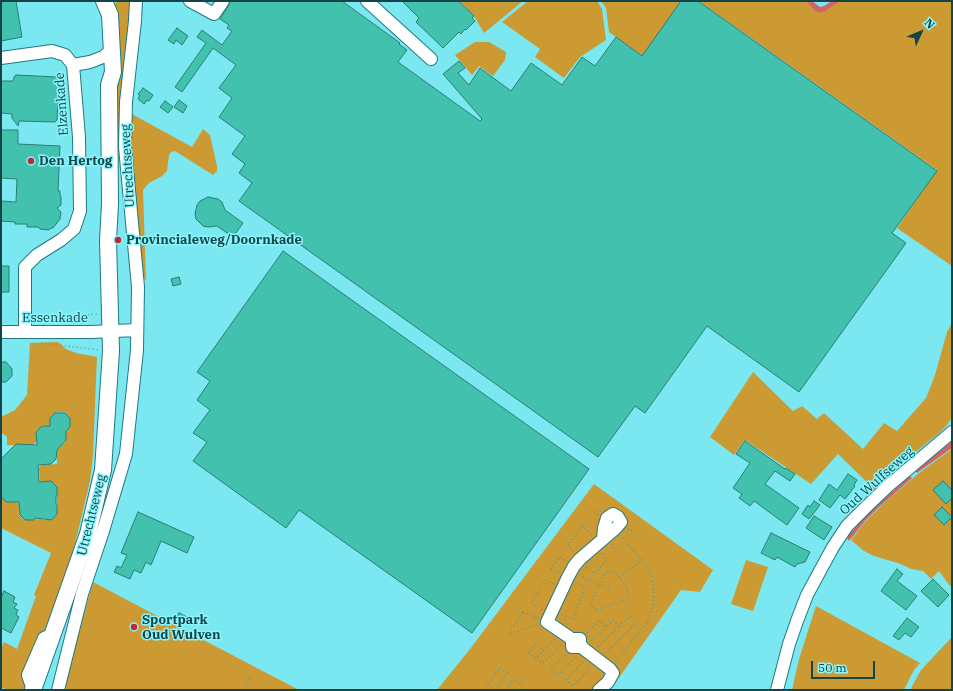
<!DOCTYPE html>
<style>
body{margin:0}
#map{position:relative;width:953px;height:691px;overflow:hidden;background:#7be8f1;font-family:"IBM Plex Serif",serif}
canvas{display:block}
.frame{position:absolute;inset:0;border:2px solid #144447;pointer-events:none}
.north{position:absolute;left:901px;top:12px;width:40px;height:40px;-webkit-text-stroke:3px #89f6fe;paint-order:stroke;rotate:46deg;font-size:11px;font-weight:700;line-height:16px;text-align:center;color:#144447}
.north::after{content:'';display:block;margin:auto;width:14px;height:18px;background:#144447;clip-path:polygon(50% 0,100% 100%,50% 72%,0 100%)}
.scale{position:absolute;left:811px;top:661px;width:64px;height:18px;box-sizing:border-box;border:2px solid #144447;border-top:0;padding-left:5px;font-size:12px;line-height:14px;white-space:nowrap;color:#144447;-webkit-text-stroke:3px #89f6fe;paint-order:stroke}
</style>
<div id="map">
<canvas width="953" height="691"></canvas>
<div class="frame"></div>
<div class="north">N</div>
<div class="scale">50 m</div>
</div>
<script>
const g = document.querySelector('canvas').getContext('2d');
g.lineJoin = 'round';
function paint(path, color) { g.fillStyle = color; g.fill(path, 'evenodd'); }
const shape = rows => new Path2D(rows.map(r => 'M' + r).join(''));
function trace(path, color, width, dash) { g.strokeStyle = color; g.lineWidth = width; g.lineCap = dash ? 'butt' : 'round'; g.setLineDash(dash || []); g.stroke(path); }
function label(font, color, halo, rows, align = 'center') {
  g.font = font + ' "IBM Plex Serif",serif'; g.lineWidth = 3; g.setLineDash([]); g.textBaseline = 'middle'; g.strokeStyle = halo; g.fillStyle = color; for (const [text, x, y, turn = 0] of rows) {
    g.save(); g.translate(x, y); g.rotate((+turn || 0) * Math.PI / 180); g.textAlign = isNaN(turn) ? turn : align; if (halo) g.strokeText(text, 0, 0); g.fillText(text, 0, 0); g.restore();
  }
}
paint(shape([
 [117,1,130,1,122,156,119,158,114,6],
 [459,1,523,1,484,33,474,16],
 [528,1,597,1,602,9,606,40,580,57,564,78,535,57,540,49,502,22],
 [601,1,682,1,643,56,609,32,606,8],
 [699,1,806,1,815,11,827,10,840,1,952,1,952,266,897,228,937,170],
 [475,42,489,42,506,52,505,60,493,76,479,66,472,75,455,55],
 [130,113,192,147,203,129,210,135,217,166,217,171,213,175,175,151,171,152,169,155,167,171,162,176,149,183,143,190,146,280,141,277,133,196],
 [952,323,952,417,947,425,938,434,898,466,874,489,838,454,811,484,745,440,734,455,710,437,753,372,793,411,802,406,817,419,824,413,863,449,884,423,897,431,926,398,935,375,947,332],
 [58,342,66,349,76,353,97,357,93,455,90,481,63,594,27,690,7,690,1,687,1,649,4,642,17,649,36,596,34,595,51,553,1,528,1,497,7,502,16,502,19,504,19,515,24,520,41,519,43,520,53,520,57,514,57,486,51,481,40,481,39,467,41,465,57,464,57,450,66,441,66,432,70,427,70,417,65,412,56,412,50,417,50,426,43,425,36,431,37,441,33,445,7,445,7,437,1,432,1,417,15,410,27,395,30,343],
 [952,449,952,584,950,586,939,571,931,579,923,571,911,569,901,564,874,556,864,551,851,540,864,523,886,501,919,473],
 [594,484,713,570,700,592,681,590,611,689,612,690,437,690,470,649],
 [746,560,768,567,753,611,731,604],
 [93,582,148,611,299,690,63,690],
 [816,606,920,663,914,670,904,690,792,690,799,659],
 [952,637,952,690,910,690,921,670]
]), '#cb9a33');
paint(shape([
 [806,1,812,1,820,7,824,6,832,1,840,1,827,10,821,13,815,11],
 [952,441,952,448,917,473,915,471],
 [910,476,912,478,879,507,865,521,849,541,847,537,867,514]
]), '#d36464');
const building = shape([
 [1,1,16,1,22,37,1,41,1,1],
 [230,1,342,1,400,43,399,44,407,50,398,62,480,121,482,119,443,74,459,61,465,68,458,73,469,85,480,68,511,91,531,63,562,85,582,57,595,66,616,37,642,56,681,1,698,1,937,171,892,233,906,243,799,392,707,326,645,413,635,406,598,457,239,201,252,183,239,173,245,164,232,154,245,136,219,117,232,98,219,88,236,65,213,48,182,92,175,87,206,43,197,37,202,30,222,45,232,31,227,28,229,25,220,19,229,5,230,1],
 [402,1,458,1,474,16,472,18,475,21,466,30,465,29,461,34,459,32,443,48,416,22,419,18,402,1],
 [177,28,188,36,182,45,176,40,174,44,168,40,177,28],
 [16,75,57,77,59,79,57,120,55,122,19,121,18,126,12,118,12,114,1,113,1,81,13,81,14,77,16,75],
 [143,88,153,95,149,101,147,100,144,104,138,99,140,95,138,94,143,88],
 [179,100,187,106,183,113,174,107,179,100],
 [165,101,173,107,168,113,160,107,165,101],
 [1,130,18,130,18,144,60,146,58,191,60,191,60,194,61,197,61,205,57,208,61,212,60,219,53,228,51,228,49,230,40,229,38,227,27,227,27,224,15,224,15,222,1,221,1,201,16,202,17,179,1,178,1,130],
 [208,197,218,199,222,202,225,210,243,223,233,237,217,226,208,227,203,226,196,219,195,214,197,205,200,201,208,197],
 [283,251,589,469,472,633,299,510,286,528,193,461,207,442,193,433,210,410,197,400,210,381,197,372,283,251],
 [1,266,9,266,9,292,1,292,1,266],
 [179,277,181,284,173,286,171,279,179,277],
 [1,362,6,362,12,369,12,376,6,382,1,382,1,362],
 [55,413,65,413,70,418,70,427,66,431,66,440,57,450,56,459,51,464,38,465,39,482,51,481,57,487,57,495,56,497,56,504,57,506,57,514,52,520,35,518,34,520,25,520,20,515,19,502,6,502,1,496,1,459,16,444,37,445,36,432,42,426,50,426,50,418,55,413],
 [745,441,785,469,786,468,795,474,790,481,775,471,765,484,799,508,787,525,754,501,750,506,739,498,742,494,733,488,750,463,736,454,745,441],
 [848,474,857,480,854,485,855,486,845,499,840,495,830,508,819,500,829,484,837,490,848,474],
 [943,481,952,490,952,498,946,504,933,490,943,481],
 [814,501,820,505,809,519,802,514,808,505,810,507,814,501],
 [942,507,952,517,944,525,934,515,942,507],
 [138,512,194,537,187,553,161,541,151,565,146,562,141,573,134,570,130,579,114,572,117,566,121,568,127,555,121,553,138,512],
 [814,516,832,527,824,540,806,528,814,516],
 [771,533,810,552,805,562,797,564,795,567,777,557,775,560,761,553,771,533],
 [897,569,903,574,897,581,917,596,906,610,881,591,897,569],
 [933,579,949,595,938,607,921,591,933,579],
 [4,591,15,597,13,602,17,604,14,608,18,610,16,615,19,617,11,633,1,628,1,598,4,591],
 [179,613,187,617,182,626,174,621,179,613],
 [907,618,919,627,911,637,905,633,899,640,893,636,907,618]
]);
paint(building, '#43c1af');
trace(building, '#2a7d72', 1);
const minor = shape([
 [190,1,214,14,223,1],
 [367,1,431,59],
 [1,58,52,51,65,55,73,65,79,137,80,211,74,229,61,240,37,255,25,267,25,332],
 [73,65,90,62,103,57,112,50],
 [1,332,91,332,137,330],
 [569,637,547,622,568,577,574,566,580,559,616,528,621,522,618,517,613,514,607,518,604,528,603,539],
 [584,649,580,644,580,639,572,639,572,647,581,647,584,649,610,669,613,673,608,682,599,690],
 [33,690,28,675,44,638,48,636],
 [58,690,82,594,103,531,126,454,137,350,138,287,125,147,126,102,135,21,136,1],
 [777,690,789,644,797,621,807,595,833,547,847,526,865,508,888,486,952,432]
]);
const major = shape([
 [33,690,88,534,103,470,111,351,108,240,110,204,109,85,113,72,110,15,104,1]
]);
trace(minor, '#1f7980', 14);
trace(major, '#1f7980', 18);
trace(shape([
 [73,321,76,319,92,314,98,314],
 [41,343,99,350],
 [597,515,598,509],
 [628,530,629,529,637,534],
 [612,544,615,552],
 [574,552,568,545,583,526,592,535],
 [586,567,595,574,607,559,602,553],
 [559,572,551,569,560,557,566,561],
 [579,575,610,590],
 [619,577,627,588,628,594,627,598,623,601,599,609,596,609,593,607,591,602,605,573,609,570,612,571,619,577,642,560],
 [542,610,531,603,546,580,554,584],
 [523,612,547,622,510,633,511,630,523,612],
 [562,615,574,619,585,587,576,583],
 [587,633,599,621,606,627,613,620,619,626,630,616,637,622,606,653],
 [555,639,536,658,543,663,561,645],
 [591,641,606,627],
 [598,647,619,626],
 [565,655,551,669,558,675,575,657],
 [536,658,528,653,536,644,543,650],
 [616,661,647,623,653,604,654,593,652,577,646,565,622,537],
 [583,662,566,680,573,686,591,668],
 [244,690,251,676],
 [483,690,500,668,507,673,495,690],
 [506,690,514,679,522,685,518,690],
 [529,690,530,690]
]), '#4b9ca2', 1.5, [1, 3]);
trace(minor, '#fff', 12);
trace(major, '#fff', 16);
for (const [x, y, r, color] of [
 [31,161,4,"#ba2a36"],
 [118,240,4,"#ba2a36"],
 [134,627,4,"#ba2a36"]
]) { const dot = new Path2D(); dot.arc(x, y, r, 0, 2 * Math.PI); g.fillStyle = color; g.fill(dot); trace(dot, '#89f6fe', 1.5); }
label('13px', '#144447', '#89f6fe', [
 ["Elzenkade",62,104,-94],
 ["Utrechtseweg",128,166,-93],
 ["Essenkade",55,318],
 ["Oud Wulfseweg",877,481,-42],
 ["Utrechtseweg",92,515,-76]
]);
label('bold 13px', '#144447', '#89f6fe', [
 ["Den Hertog",39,161],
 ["Provincialeweg/Doornkade",126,240],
 ["Sportpark",142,620],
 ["Oud Wulven",142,635]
], 'left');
</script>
